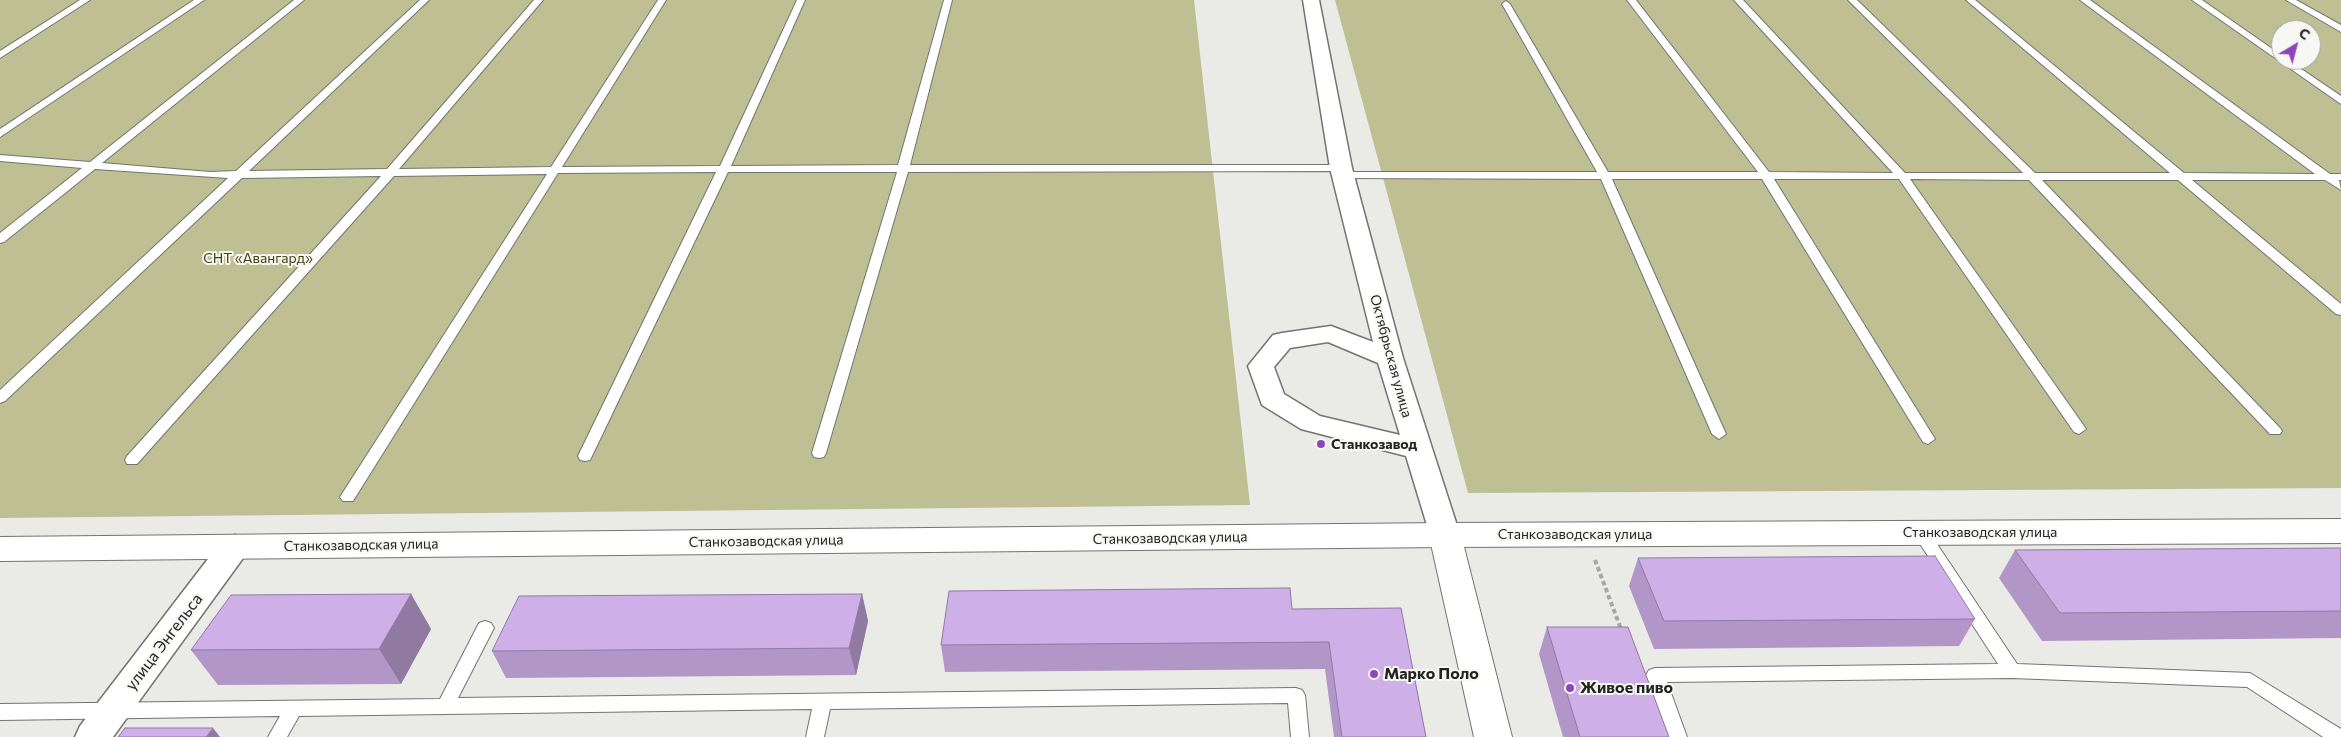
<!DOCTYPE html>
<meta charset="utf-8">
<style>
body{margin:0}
#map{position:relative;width:2341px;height:737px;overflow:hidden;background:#eaeae7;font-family:Commissioner,sans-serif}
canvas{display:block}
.north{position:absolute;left:2271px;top:20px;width:50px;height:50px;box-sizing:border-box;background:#f7f7f4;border:1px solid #a2a2a0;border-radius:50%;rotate:37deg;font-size:14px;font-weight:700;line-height:20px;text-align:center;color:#232321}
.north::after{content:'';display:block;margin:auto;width:18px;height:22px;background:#8d46b9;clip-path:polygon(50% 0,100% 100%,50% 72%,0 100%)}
</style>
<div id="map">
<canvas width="2341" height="737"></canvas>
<div class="north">С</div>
</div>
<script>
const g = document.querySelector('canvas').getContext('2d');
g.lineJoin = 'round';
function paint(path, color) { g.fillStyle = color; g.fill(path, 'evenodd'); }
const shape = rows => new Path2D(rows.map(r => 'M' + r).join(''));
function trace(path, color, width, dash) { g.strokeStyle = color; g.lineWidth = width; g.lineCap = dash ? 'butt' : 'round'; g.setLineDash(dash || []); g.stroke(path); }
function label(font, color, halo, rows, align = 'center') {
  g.font = font + ' Commissioner,sans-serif'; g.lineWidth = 4; g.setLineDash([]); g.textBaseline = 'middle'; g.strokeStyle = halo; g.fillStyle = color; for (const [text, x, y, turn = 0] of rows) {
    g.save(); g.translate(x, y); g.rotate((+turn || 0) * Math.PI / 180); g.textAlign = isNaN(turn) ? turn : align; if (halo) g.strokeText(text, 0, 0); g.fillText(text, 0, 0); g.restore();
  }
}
paint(shape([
 [0,0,1194,0,1250,505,0,518],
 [1335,0,2341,0,2341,488,1468,493],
 [2281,30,2311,30,2311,60,2281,60]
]), '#bfbf94');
const service = shape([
 [80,0,90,0,0,58,0,51,80,0],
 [194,0,204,0,0,137,0,129,194,0],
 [294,0,304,0,102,163,210,172,236,171,420,0,429,0,249,171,387,169,534,0,543,0,399,169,551,167,658,0,666,0,562,167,720,166,797,0,805,0,731,166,898,165,944,0,952,0,910,165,1341,165,1347,168,1341,171,908,172,826,453,824,457,819,458,814,457,812,453,897,172,728,172,592,456,590,460,585,461,580,460,578,456,716,172,558,173,353,501,343,501,340,497,547,174,394,176,137,464,127,464,125,460,127,456,381,176,242,178,5,401,0,403,0,390,228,178,95,169,4,242,0,243,0,233,82,168,0,161,0,155,90,162,294,0],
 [1627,0,1636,0,1769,172,1893,173,1734,0,1743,0,1905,173,2023,173,1848,0,1857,0,2035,173,2170,173,1966,0,1975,0,2184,173,2315,174,2080,0,2090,0,2330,174,2341,174,2341,180,2339,180,2341,190,2325,180,2192,180,2341,304,2341,315,2336,314,2178,180,2042,180,2280,428,2282,431,2280,434,2270,434,2029,180,1910,179,2084,426,2086,429,2079,434,2074,432,1899,179,1774,179,1935,439,1928,444,1923,442,1762,179,1612,179,1726,434,1719,439,1712,434,1601,179,1343,178,1337,175,1343,172,1597,172,1502,4,1506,1,1510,4,1608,172,1758,172,1627,0],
 [2192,0,2202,0,2281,55,2281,60,2288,60,2341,96,2341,104,2192,0],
 [2286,0,2296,0,2341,25,2341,32,2286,0],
 [1921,527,1927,529,2017,664,2250,673,2341,729,2341,737,2323,737,2247,687,2012,678,1667,682,1687,737,1669,737,1646,675,1649,670,1655,668,1998,664,1913,533,1915,529,1921,527],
 [485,621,491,623,494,628,458,698,1296,688,1302,690,1305,695,1309,737,1291,737,1288,703,830,709,824,737,806,737,812,709,299,716,287,737,268,737,280,716,0,720,0,704,440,699,479,623,485,621]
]);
const minor = shape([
 [1303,0,1319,0,1352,168,1403,358,1460,535,1456,543,1445,546,1434,543,1430,535,1406,456,1301,429,1262,405,1248,366,1273,335,1282,333,1331,326,1373,342,1330,168,1303,0],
 [1328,342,1378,363,1400,435,1320,416,1284,394,1274,367,1290,348,1328,342],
 [235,535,246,538,250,546,246,554,113,737,75,737,80,726,224,538,235,535]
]);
const tertiary = shape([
 [2341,519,2341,543,1445,547,0,561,0,537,1445,523,2341,519]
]);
const secondary = shape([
 [1445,523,1456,527,1461,535,1512,737,1474,737,1429,535,1434,527,1445,523]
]);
trace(service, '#737370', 2);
trace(minor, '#737370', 3);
trace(tertiary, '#737370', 2);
trace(secondary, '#737370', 2);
trace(shape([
 [1595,560,1621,629]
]), '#a7a7a4', 4, [4.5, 3]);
paint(service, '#fff');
paint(minor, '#fff');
paint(tertiary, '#fff');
paint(secondary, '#fff');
paint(shape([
 [2341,548,2341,638,2042,641,1999,578,2015,550],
 [1638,558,1975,619,1959,646,1654,649,1629,586],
 [411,594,431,629,401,684,218,685,191,650],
 [862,594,868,621,856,675,506,678,492,651],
 [1401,608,1426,737,1334,737,1325,669,945,672,941,645,1292,609],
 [1547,627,1669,737,1563,737,1539,654]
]), '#b296c8');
paint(shape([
 [411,594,431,629,401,684,379,649],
 [862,594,868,621,856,675,849,648],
 [213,728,220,737,206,737]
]), '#917aa2');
const building = shape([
 [2341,548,2341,611,2060,613,2015,550,2341,548],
 [1935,556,1975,619,1664,621,1638,558,1935,556],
 [1290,588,1292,609,1401,608,1426,737,1342,737,1329,642,941,645,949,591,1290,588],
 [411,594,379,649,191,650,231,595,411,594],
 [862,594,849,648,492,651,519,596,862,594],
 [1547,627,1628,627,1669,737,1580,737,1547,627],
 [125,728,213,728,206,737,118,737,125,728]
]);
paint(building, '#cfafe8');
trace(building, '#917aa2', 1);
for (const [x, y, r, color] of [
 [1321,444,5,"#8d46b9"],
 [1374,674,5,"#8d46b9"],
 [1570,688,5,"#8d46b9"]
]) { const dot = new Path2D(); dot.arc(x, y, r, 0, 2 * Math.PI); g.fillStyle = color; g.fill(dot); trace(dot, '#f7f7f4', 2); }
label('14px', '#434210', '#f7f7f4', [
 ["СНТ «Авангард»",258,258]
]);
label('14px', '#232321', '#f7f7f4', [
 ["Октябрьская улица",1391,356,75],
 ["Станкозаводская улица",1980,532],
 ["Станкозаводская улица",1575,534],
 ["Станкозаводская улица",1170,538,-1],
 ["Станкозаводская улица",766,541,-1],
 ["Станкозаводская улица",361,545,-1]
]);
label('bold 14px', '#232321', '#f7f7f4', [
 ["Станкозавод",1331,444]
], 'left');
label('16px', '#232321', '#f7f7f4', [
 ["улица Энгельса",164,642,-53]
]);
label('bold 16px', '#232321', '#f7f7f4', [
 ["Марко Поло",1384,674],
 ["Живое пиво",1580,688]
], 'left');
</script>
